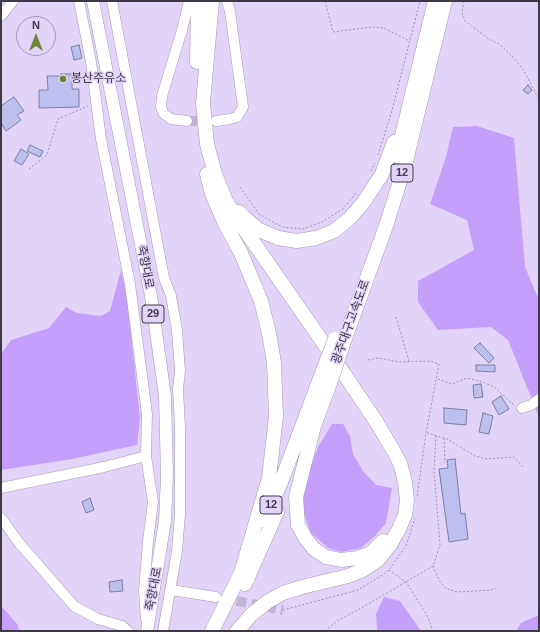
<!DOCTYPE html>
<meta charset="utf-8">
<style>
body{margin:0}
#map{position:relative;width:540px;height:632px;overflow:hidden;background:#e2d4f8;font-family:Arial,sans-serif}
canvas{display:block}
.frame{position:absolute;inset:0;border:2px solid #3e3947;pointer-events:none}
.north{position:absolute;left:16px;top:16px;width:40px;height:40px;box-sizing:border-box;background:#e2d4f8;border:1px solid #a096b1;border-radius:50%;rotate:0deg;font-size:11px;font-weight:700;line-height:16px;text-align:center;color:#3e3947}
.north::after{content:'';display:block;margin:auto;width:14px;height:18px;background:#6e8335;clip-path:polygon(50% 0,100% 100%,50% 72%,0 100%)}
</style>
<div id="map">
<canvas width="540" height="632"></canvas>
<div class="frame"></div>
<div class="north">N</div>
</div>
<script>
const g = document.querySelector('canvas').getContext('2d');
g.lineJoin = 'round';
function paint(path, color) { g.fillStyle = color; g.fill(path, 'evenodd'); }
const shape = rows => new Path2D(rows.map(r => 'M' + r).join(''));
function trace(path, color, width, dash) { g.strokeStyle = color; g.lineWidth = width; g.lineCap = dash ? 'butt' : 'round'; g.setLineDash(dash || []); g.stroke(path); }
function label(font, color, halo, rows, align = 'center') {
  g.font = font + ' Arial,"Noto Sans KR",sans-serif'; g.lineWidth = 3; g.setLineDash([]); g.textBaseline = 'middle'; g.strokeStyle = halo; g.fillStyle = color; for (const [text, x, y, turn = 0] of rows) {
    g.save(); g.translate(x, y); g.rotate((+turn || 0) * Math.PI / 180); g.textAlign = isNaN(turn) ? turn : align; if (halo) g.strokeText(text, 0, 0); g.fillText(text, 0, 0); g.restore();
  }
}
paint(shape([
 [477,126,514,138,525,267,539,300,539,417,508,340,491,327,438,330,418,302,418,281,474,250,467,220,430,204,446,157,453,127],
 [121,270,127,297,140,418,137,445,72,459,1,470,1,354,11,340,49,328,66,307,77,313,101,316,110,311],
 [332,424,343,424,350,436,353,454,363,471,376,485,392,488,386,523,375,536,361,548,341,552,328,548,311,533,304,514,303,494,309,471,318,447],
 [384,597,400,601,421,631,377,631,376,614],
 [1,608,3,608,18,625,19,631,1,631],
 [539,615,539,631,516,631,521,623]
]), '#c69ffd');
const building = shape([
 [79,45,82,58,74,60,71,47,79,45],
 [61,74,72,74,72,89,79,89,79,107,39,108,39,90,48,90,47,76,61,76,61,74],
 [528,85,532,90,528,94,523,90,528,85],
 [14,97,24,111,17,115,21,120,6,131,1,123,1,106,14,97],
 [30,145,43,151,40,157,27,151,30,145],
 [21,149,29,154,22,165,14,161,21,149],
 [480,343,494,358,489,363,474,348,480,343],
 [476,365,495,365,495,372,476,371,476,365],
 [481,384,483,397,474,398,473,385,481,384],
 [501,396,509,409,499,415,492,402,501,396],
 [444,408,467,410,466,425,444,423,444,408],
 [483,413,493,416,489,434,479,432,483,413],
 [455,459,461,514,465,513,468,539,449,542,439,469,448,468,447,460,455,459],
 [90,498,94,510,86,513,82,502,90,498],
 [122,580,123,591,110,592,109,582,122,580]
]);
paint(building, '#bdbfee');
trace(building, '#7c7e9f', 1);
trace(shape([
 [187,121,211,121],
 [222,598,283,610]
]), '#c1b5d5', 10, [10, 5]);
const minor = shape([
 [79,1,91,62,101,139,130,284,147,414,146,456,153,502,148,541,144,591,146,619],
 [112,1,164,278,171,296,177,330,180,371,178,389,180,428,180,514,177,551,163,631],
 [1,16,13,1],
 [187,121,171,119,163,113,161,107,162,96,182,30,189,1],
 [216,121,230,119,237,117,243,107,230,11,227,1],
 [522,408,531,405,539,399],
 [1,488,104,467,146,456],
 [1,518,20,544,74,606,98,619,122,626,128,631],
 [171,590,216,597]
]);
const major = shape([
 [93,1,151,296,165,396,167,476,165,521,147,631]
]);
const highway = shape([
 [212,1,203,103,207,144,215,174,226,201,240,223,320,338,377,423,393,450,400,463,405,482,407,501,405,515,399,529,390,545,378,560,363,570,348,576,302,587,283,593,267,602,251,615,237,631],
 [197,62,198,1],
 [397,156,435,1],
 [207,174,212,194,225,224,241,253,261,301,269,333,274,363,276,416,269,478,240,576],
 [239,212,244,217,259,230,278,238,297,241,316,238,334,231,349,219,363,203,382,174,394,142],
 [344,341,386,226,405,165,445,1],
 [314,426,296,497,298,525,306,539,314,549,326,557,341,560,358,558,371,553,383,541],
 [311,434,330,383],
 [264,520,281,482,321,376],
 [245,584,277,512],
 [212,631,243,569]
]);
trace(minor, '#a598ba', 11);
trace(major, '#a598ba', 13);
trace(highway, '#a598ba', 15);
trace(shape([
 [325,1,333,32,372,27,384,28,409,41],
 [464,1,462,13,465,21,489,39,499,44,512,56,523,69,539,100],
 [378,155,391,114,420,1],
 [29,169,47,155,58,119,88,106],
 [371,171,375,163],
 [240,187,259,214,282,227,303,229,322,222,343,209,357,192],
 [396,317,409,361],
 [368,360,378,358,399,362,430,361,439,364,426,433,417,497],
 [438,379,452,384,467,378,483,382,494,387,514,405],
 [427,433,447,439,475,456,487,459,514,457,523,467],
 [444,438,445,463],
 [433,566,439,580,445,588,457,592,491,590,496,588],
 [389,570,406,582,428,617,433,631],
 [283,610,358,590,384,574,389,570,406,546,415,518],
 [325,631,337,621,363,607,433,566,440,545,434,471,436,436]
]), '#9c91ac', 1, [2, 2]);
trace(minor, '#fff', 10);
trace(major, '#fff', 12);
trace(highway, '#fff', 14);
const highwayBridge = shape([
 [321,376,335,339],
 [330,383,344,341]
]);
trace(highwayBridge, '#a598ba', 15, []);
trace(highwayBridge, '#fff', 14);
for (const [x, y, r, color] of [
 [63,79,4,"#6e8335"]
]) { const dot = new Path2D(); dot.arc(x, y, r, 0, 2 * Math.PI); g.fillStyle = color; g.fill(dot); trace(dot, '#e2d4f8', 1.5); }
for (const [x, y, w] of [
 [402,173,22],
 [153,314,22],
 [271,505,22]
]) { const box = new Path2D(); box.roundRect(x - w / 2, y - 9, w, 18, 3); g.fillStyle = '#e2d4f8'; g.fill(box); trace(box, '#3e3947', 1); }
label('bold 11px', '#3e3947', null, [
 ["12",402,173],
 ["29",153,314],
 ["12",271,505]
]);
label('12px', '#3e3947', '#e2d4f8', [
 ["봉산주유소",71,79]
], 'left');
label('12px', '#3e3947', '#e2d4f8', [
 ["죽향대로",145,267,79],
 ["광주대구고속도로",351,322,-70],
 ["죽향대로",154,589,-80]
]);
</script>
